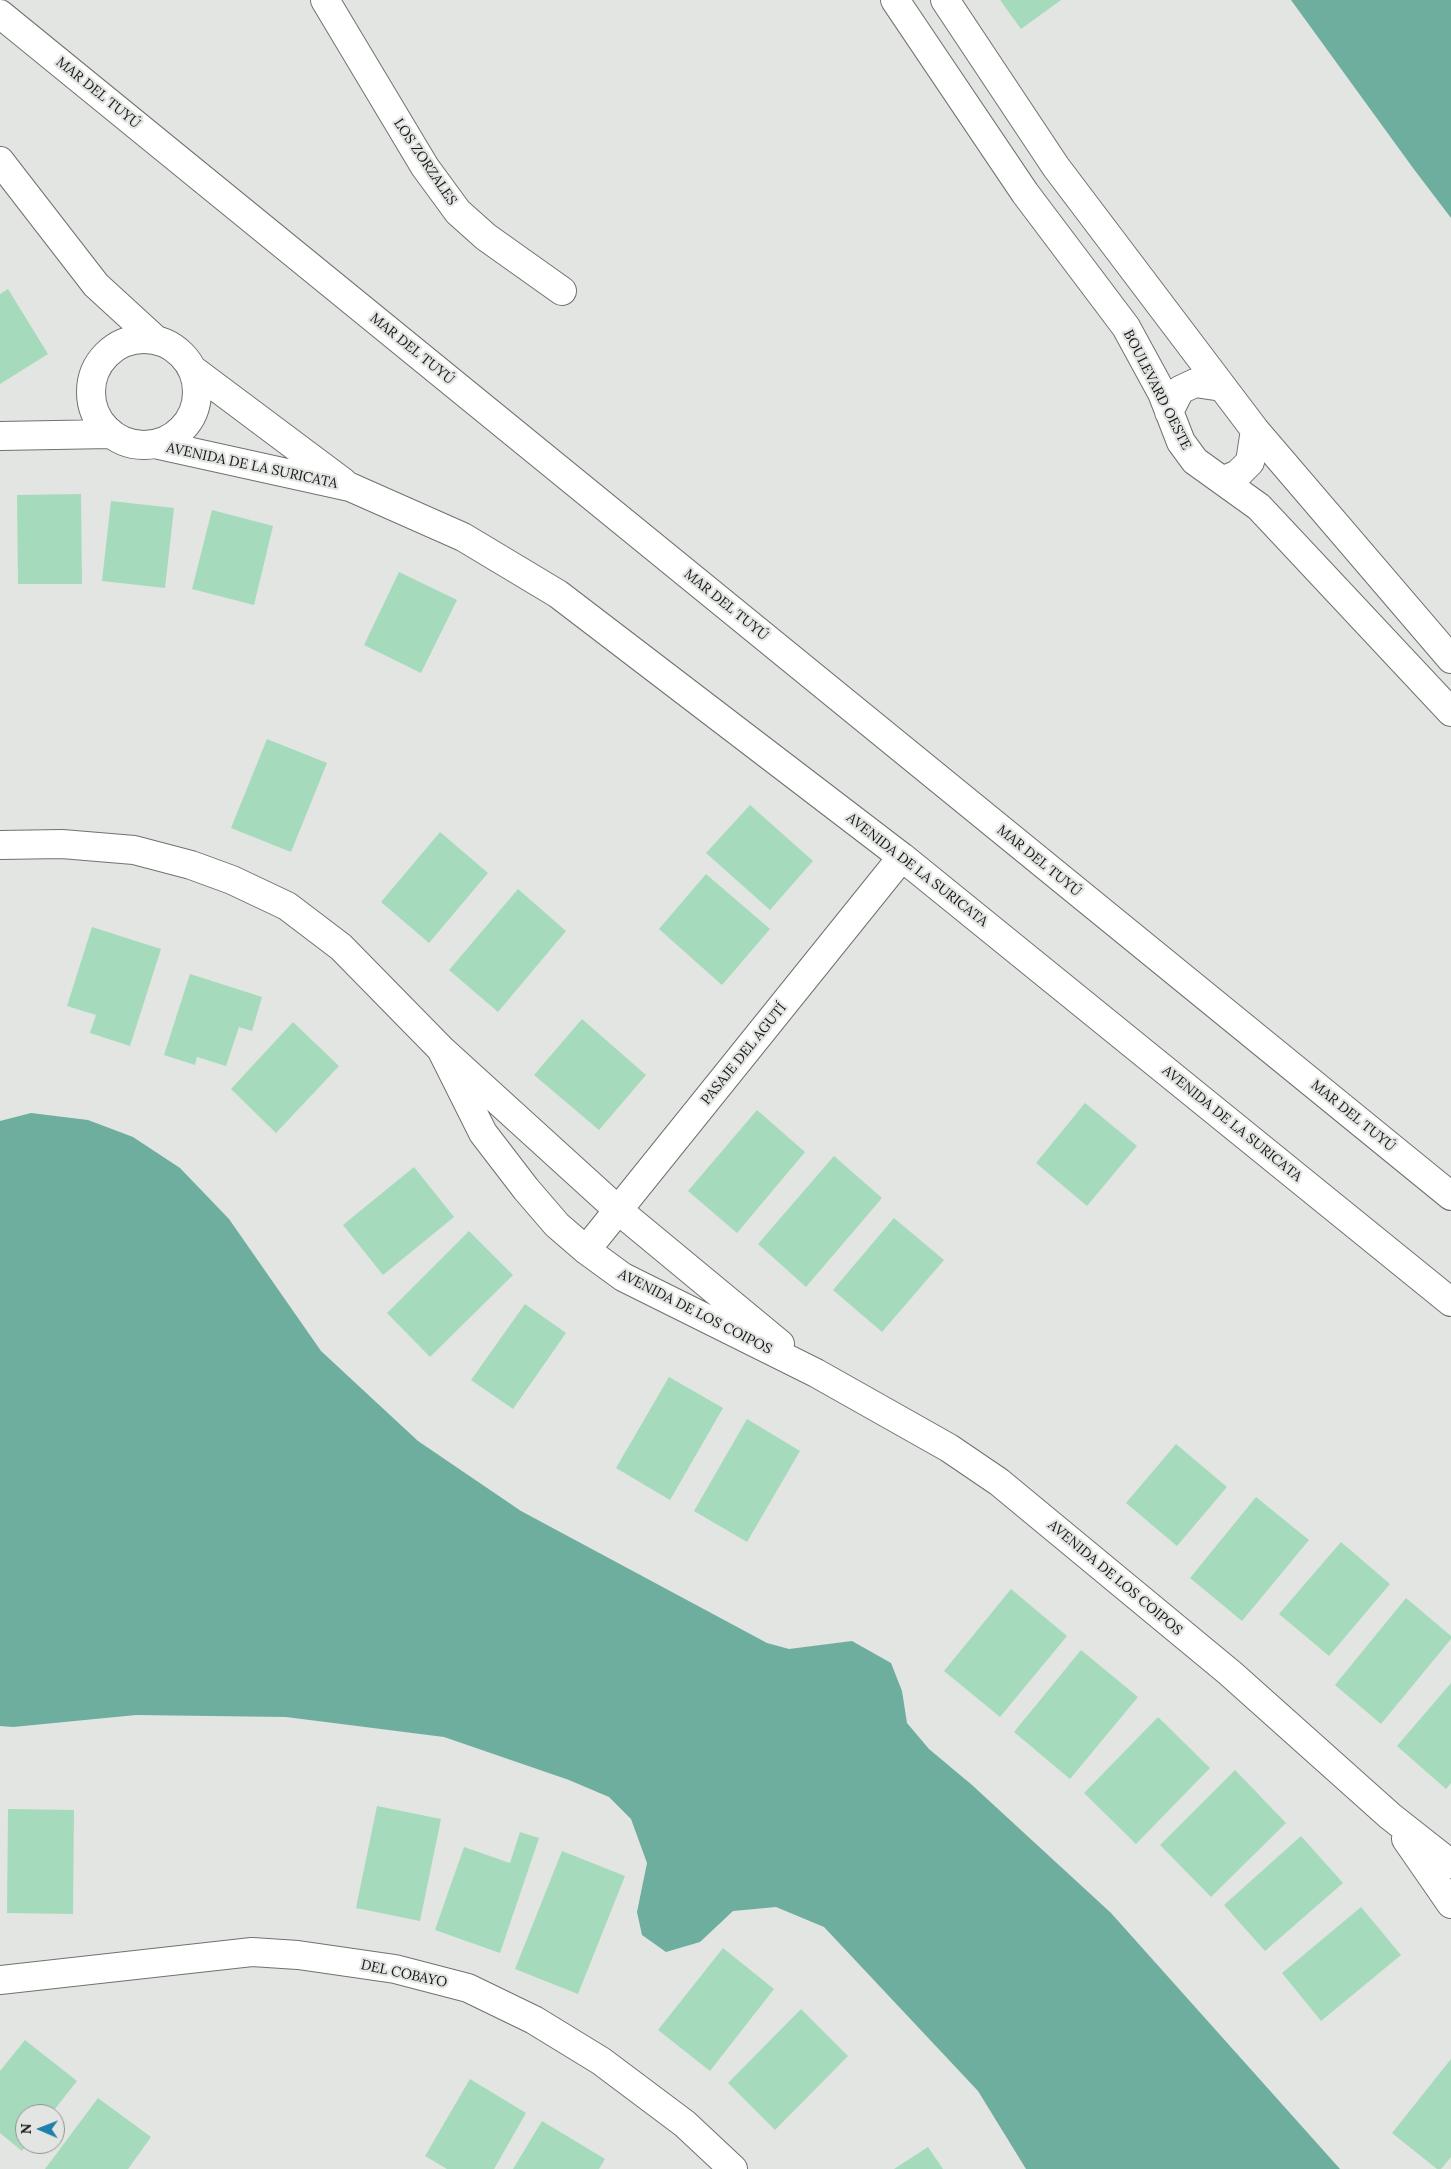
<!DOCTYPE html>
<meta charset="utf-8">
<style>
body{margin:0}
#map{position:relative;width:1451px;height:2169px;overflow:hidden;background:#e2e5e1;font-family:Lora,serif}
canvas{display:block}
.north{position:absolute;left:15px;top:2104px;width:50px;height:50px;box-sizing:border-box;background:#e2e5e1;border:1px solid #919390;border-radius:50%;rotate:271deg;font-size:14px;font-weight:700;line-height:20px;text-align:center;color:#171817}
.north::after{content:'';display:block;margin:auto;width:18px;height:22px;background:#1f80ac;clip-path:polygon(50% 0,100% 100%,50% 72%,0 100%)}
</style>
<div id="map">
<canvas width="1451" height="2169"></canvas>
<div class="north">N</div>
</div>
<script>
const g = document.querySelector('canvas').getContext('2d');
g.lineJoin = 'round';
function paint(path, color) { g.fillStyle = color; g.fill(path, 'evenodd'); }
const shape = rows => new Path2D(rows.map(r => 'M' + r).join(''));
function trace(path, color, width, dash) { g.strokeStyle = color; g.lineWidth = width; g.lineCap = dash ? 'butt' : 'round'; g.setLineDash(dash || []); g.stroke(path); }
function label(font, color, halo, rows, align = 'center') {
  g.font = font + ' Lora,serif'; g.lineWidth = 4.5; g.setLineDash([]); g.textBaseline = 'middle'; g.strokeStyle = halo; g.fillStyle = color; for (const [text, x, y, turn = 0] of rows) {
    g.save(); g.translate(x, y); g.rotate((+turn || 0) * Math.PI / 180); g.textAlign = isNaN(turn) ? turn : align; if (halo) g.strokeText(text, 0, 0); g.fillText(text, 0, 0); g.restore();
  }
}
paint(shape([
 [1291,0,1451,0,1451,218,1413,168],
 [31,1113,88,1120,133,1137,180,1168,229,1219,321,1351,418,1441,521,1511,767,1643,789,1649,852,1641,891,1663,902,1691,907,1723,929,1749,972,1785,1111,1913,1340,2169,1026,2169,978,2091,824,1927,776,1907,733,1911,700,1942,666,1952,642,1935,637,1912,647,1863,631,1819,609,1797,569,1780,444,1737,286,1717,136,1715,13,1727,0,1726,0,1121]
]), '#6dae9f');
paint(shape([
 [1000,0,1061,0,1021,29],
 [8,289,48,354,0,384,0,294],
 [81,494,82,584,18,584,17,495],
 [111,501,174,508,165,588,102,581],
 [212,510,273,526,254,605,192,589],
 [399,572,457,600,421,673,364,645],
 [267,739,327,763,291,852,231,828],
 [750,805,813,861,770,910,706,853],
 [440,832,488,873,429,943,381,902],
 [706,874,770,929,722,985,659,929],
 [518,889,566,931,498,1012,449,970],
 [92,927,161,949,130,1046,90,1033,96,1015,67,1006],
 [190,974,262,997,252,1031,239,1027,226,1066,197,1057,195,1065,164,1055],
 [582,1019,646,1075,599,1130,534,1075],
 [293,1022,339,1066,276,1133,231,1089],
 [1085,1103,1137,1146,1087,1206,1036,1163],
 [757,1110,805,1152,737,1233,688,1191],
 [834,1156,882,1198,806,1287,758,1244],
 [414,1167,454,1217,383,1275,343,1225],
 [894,1218,944,1260,882,1332,833,1290],
 [469,1231,513,1275,430,1357,387,1313],
 [525,1304,566,1333,513,1409,471,1380],
 [669,1377,723,1408,670,1500,616,1468],
 [747,1419,800,1451,747,1542,694,1511],
 [1176,1444,1227,1487,1177,1546,1126,1503],
 [1256,1497,1309,1540,1242,1621,1190,1578],
 [1341,1542,1390,1584,1329,1656,1279,1614],
 [1011,1589,1067,1636,1000,1717,944,1671],
 [1406,1598,1451,1636,1451,1639,1381,1724,1335,1685],
 [1081,1650,1138,1697,1070,1779,1014,1732],
 [1451,1683,1451,1783,1446,1789,1397,1746],
 [1158,1717,1210,1768,1136,1844,1084,1793],
 [1235,1770,1286,1823,1211,1897,1160,1845],
 [377,1806,441,1819,420,1921,356,1908],
 [8,1809,74,1810,73,1914,7,1913],
 [520,1832,539,1838,500,1953,435,1930,464,1847,510,1863],
 [1301,1836,1343,1883,1265,1951,1224,1905],
 [562,1851,625,1876,578,1994,515,1969],
 [1361,1907,1401,1955,1321,2021,1282,1973],
 [723,1948,774,1989,710,2071,658,2030],
 [801,2009,848,2056,775,2130,728,2083],
 [25,2040,77,2081,51,2114,25,2114,25,2144,27,2144,22,2151,0,2133,0,2071],
 [1451,2059,1451,2157,1441,2169,1437,2169,1392,2133],
 [470,2079,526,2113,494,2169,447,2169,425,2156],
 [98,2098,151,2137,128,2169,45,2169],
 [542,2121,605,2159,599,2169,513,2169],
 [928,2147,943,2169,894,2169]
]), '#a5dbbc');
const street = shape([
 [325,0,425,167,458,212,486,237,562,291],
 [895,0,1025,193,1126,327,1162,393,1181,442,1195,461,1259,507,1451,712],
 [945,0,1056,167,1255,430,1451,659],
 [0,161,96,285,156,340],
 '91 392a53 53 0 1 1 106 0a53 53 0 1 1-106 0Z',
 [192,369,343,482],
 [1169,412,1180,390,1195,383,1222,387],
 [0,436,110,434],
 [155,444,350,487,463,537,558,594,902,857,1451,1302],
 [1224,480,1238,474,1250,462,1255,430],
 [0,845,62,844,134,850,191,865,232,880,287,906,341,947,441,1049,618,1210,780,1344],
 [441,1049,483,1133,526,1189,557,1225,586,1250,623,1277,816,1373,949,1448,999,1482,1230,1673,1390,1816,1451,1864],
 [586,1250,902,857],
 [1406,1839,1451,1904],
 [0,1980,252,1952,298,1955,395,1969,468,1988,534,2020,601,2061,685,2124,733,2169]
]);
const secondary = shape([
 [0,14,1451,1196]
]);
trace(street, '#70726f', 30);
trace(secondary, '#70726f', 30);
trace(street, '#fff', 28);
trace(secondary, '#fff', 28);
label('14px', '#171817', '#e2e5e1', [
 ["MAR DEL TUYÚ",98,93,39],
 ["LOS ZORZALES",425,162,56],
 ["MAR DEL TUYÚ",412,349,39],
 ["BOULEVARD OESTE",1157,390,63],
 ["AVENIDA DE LA SURICATA",252,466,12],
 ["MAR DEL TUYÚ",726,605,39],
 ["MAR DEL TUYÚ",1039,861,39],
 ["AVENIDA DE LA SURICATA",917,870,38],
 ["PASAJE DEL AGUTÍ",744,1054,-51],
 ["MAR DEL TUYÚ",1353,1116,39],
 ["AVENIDA DE LA SURICATA",1232,1124,39],
 ["AVENIDA DE LOS COIPOS",695,1312,27],
 ["AVENIDA DE LOS COIPOS",1115,1578,40],
 ["DEL COBAYO",404,1974,12]
]);
</script>
